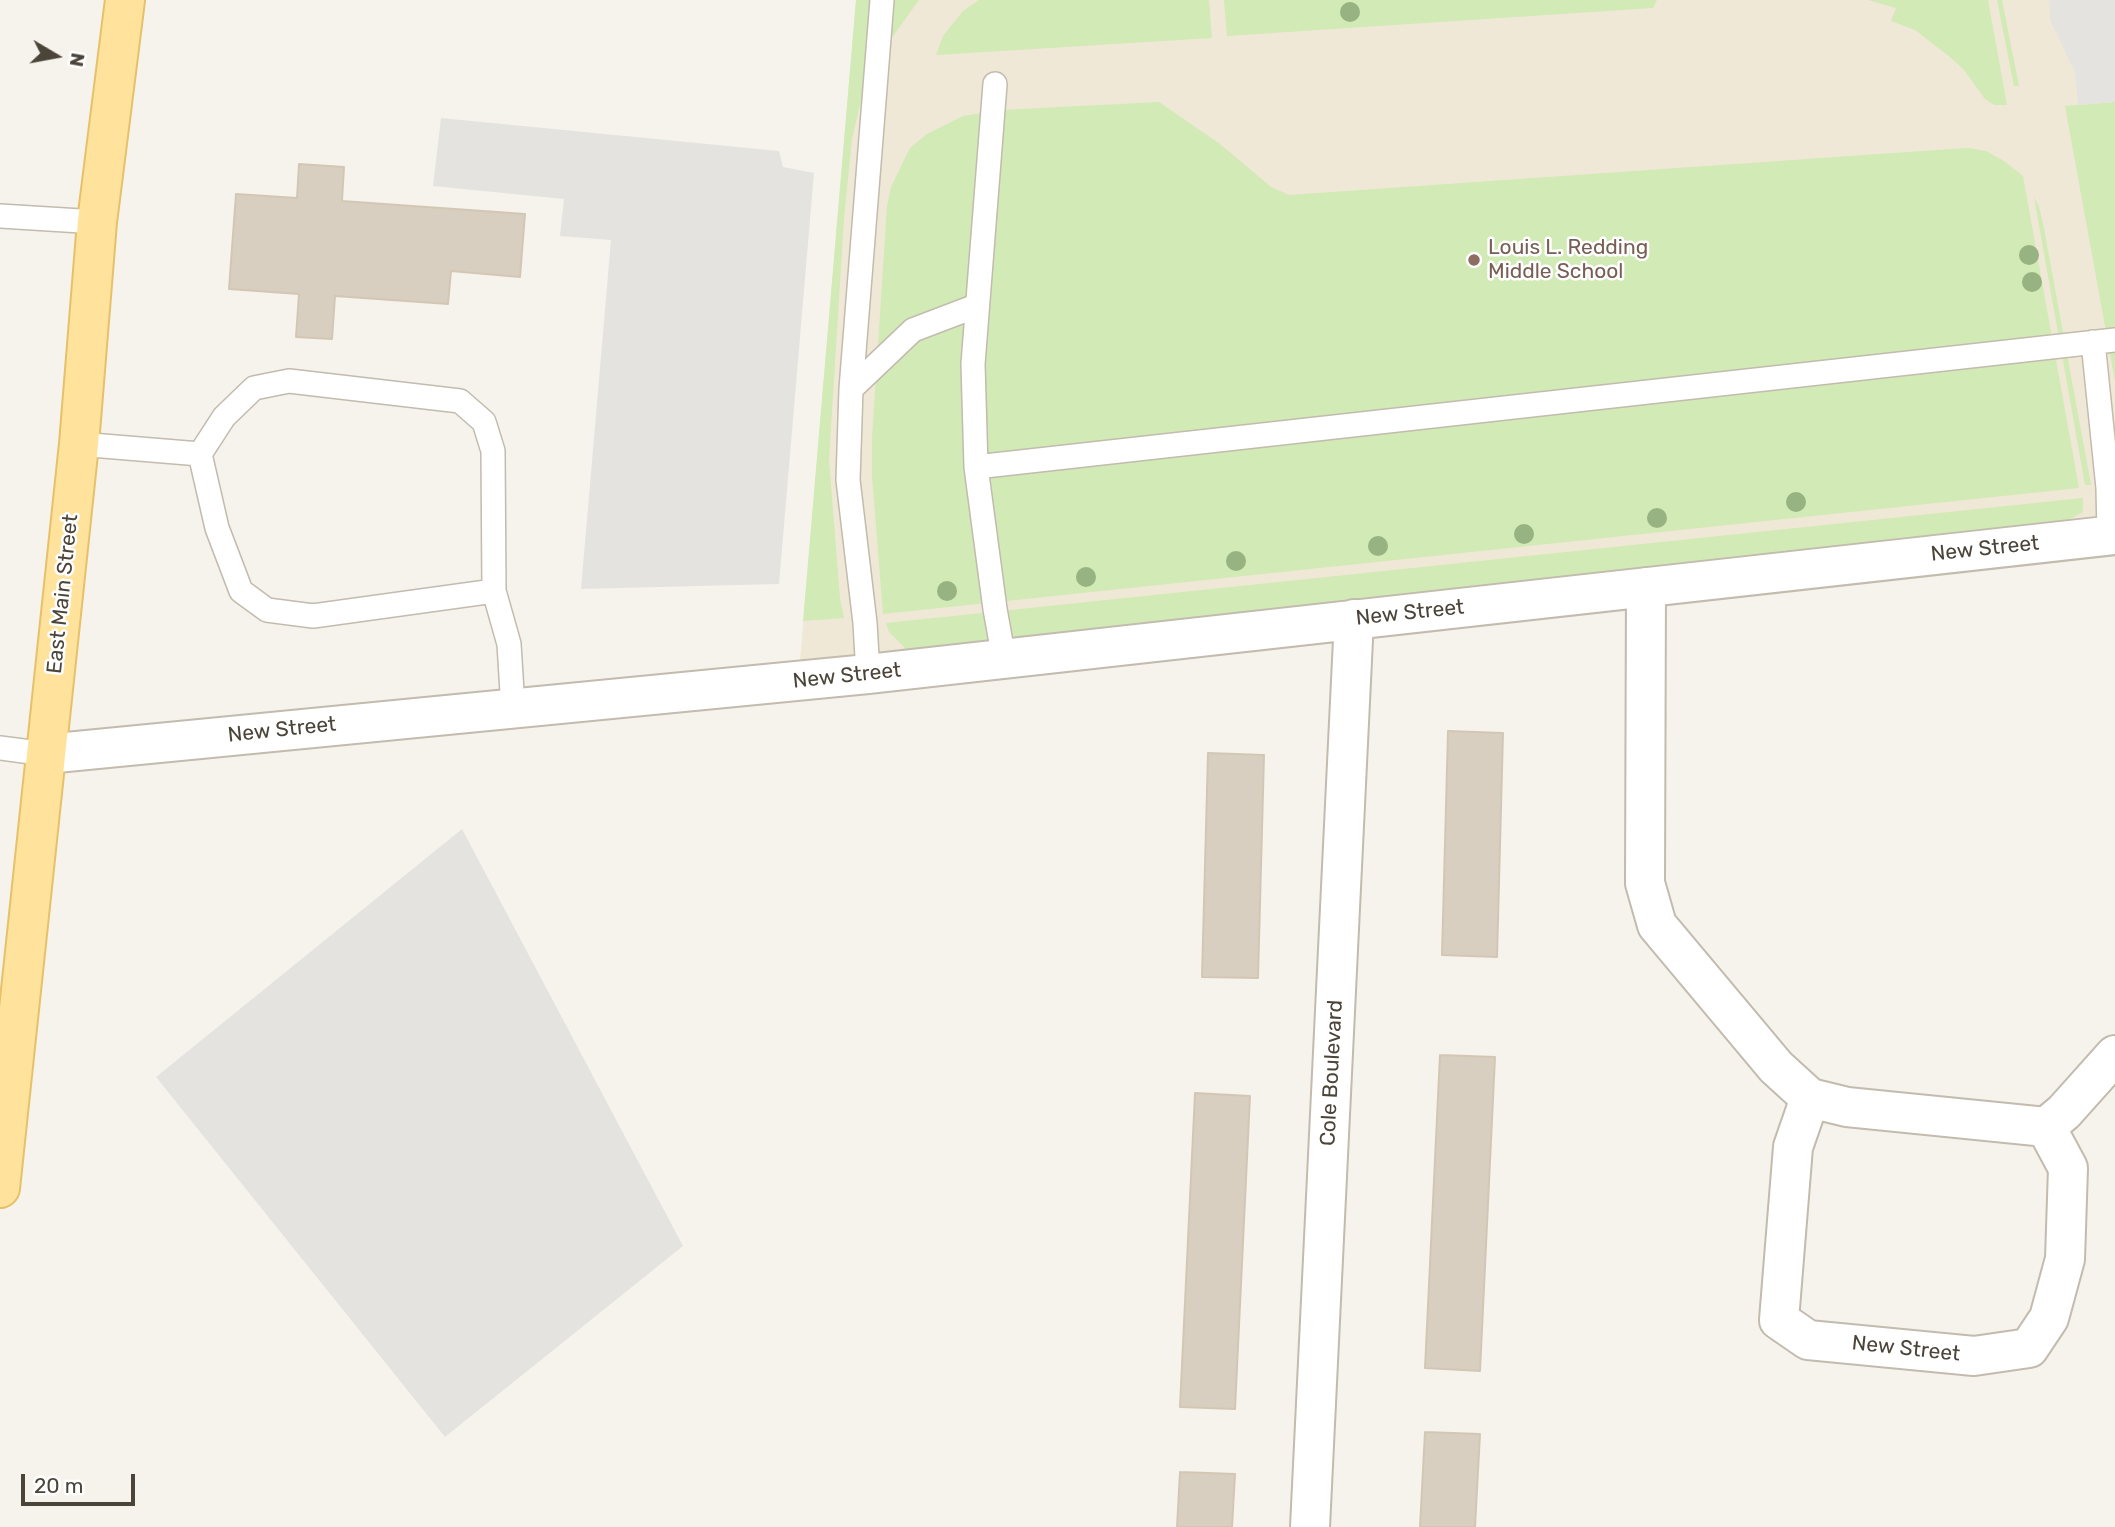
<!DOCTYPE html>
<style>
body{margin:0}
#map{position:relative;width:2115px;height:1527px;overflow:hidden;background:#f6f3ec;font-family:Rubik,sans-serif}
canvas{display:block}
.north{position:absolute;left:21px;top:21px;width:70px;height:70px;-webkit-text-stroke:5px #fff;paint-order:stroke;rotate:100deg;font-size:19px;font-weight:700;line-height:28px;text-align:center;color:#4b4439}
.north::after{content:'';display:block;margin:auto;width:24px;height:32px;background:#4b4439;clip-path:polygon(50% 0,100% 100%,50% 72%,0 100%)}
.scale{position:absolute;left:21px;top:1474px;width:114px;height:32px;box-sizing:border-box;border:4px solid #4b4439;border-top:0;padding-left:9px;font-size:21px;line-height:24px;white-space:nowrap;color:#4b4439;-webkit-text-stroke:5px #fff;paint-order:stroke}
</style>
<div id="map">
<canvas width="2115" height="1527"></canvas>
<div class="north">N</div>
<div class="scale">20 m</div>
</div>
<script>
const g = document.querySelector('canvas').getContext('2d');
g.lineJoin = 'round';
function paint(path, color) { g.fillStyle = color; g.fill(path, 'evenodd'); }
const shape = rows => new Path2D(rows.map(r => 'M' + r).join(''));
function trace(path, color, width, dash) { g.strokeStyle = color; g.lineWidth = width; g.lineCap = dash ? 'butt' : 'round'; g.setLineDash(dash || []); g.stroke(path); }
function label(font, color, halo, rows, align = 'center') {
  g.font = font + ' Rubik,sans-serif'; g.lineWidth = 5; g.setLineDash([]); g.textBaseline = 'middle'; g.strokeStyle = halo; g.fillStyle = color; for (const [text, x, y, turn = 0] of rows) {
    g.save(); g.translate(x, y); g.rotate((+turn || 0) * Math.PI / 180); g.textAlign = isNaN(turn) ? turn : align; if (halo) g.strokeText(text, 0, 0); g.fillText(text, 0, 0); g.restore();
  }
}
paint(shape([
 [856,0,2115,0,2115,519,800,661]
]), '#efe8d6');
paint(shape([
 [856,0,919,0,883,50,862,96,852,139,844,218,829,459,840,598,844,618,803,621],
 [979,0,1209,0,1212,38,936,55,943,36,963,11],
 [1224,0,1657,0,1653,8,1227,36],
 [1868,0,1988,0,2007,105,1994,105,1985,99,1964,70,1950,57,1915,30,1891,21,1896,8],
 [1997,0,2002,0,2019,86,2014,86],
 [1159,102,1220,144,1271,187,1289,195,1951,149,1969,148,1986,151,2004,161,2023,176,2079,488,883,614,872,476,872,438,887,206,891,187,910,148,927,134,963,116,1001,110],
 [2115,102,2115,381,2065,106],
 [2034,197,2039,207,2043,223,2091,485,2085,485],
 [2083,498,2083,512,2061,524,906,649,889,632,886,623]
]), '#d2eab5');
paint(shape([
 [2049,0,2115,0,2115,102,2078,105,2075,72,2050,20],
 [441,118,779,151,783,167,814,173,779,584,581,589,611,240,560,236,564,199,433,186],
 [462,829,683,1246,445,1437,156,1077]
]), '#e5e3e0');
const building = shape([
 [299,164,344,167,342,201,525,214,520,277,451,271,448,304,335,296,332,339,296,337,299,294,229,289,236,194,297,198,299,164],
 [1448,731,1503,733,1497,957,1442,955,1448,731],
 [1208,753,1264,755,1258,978,1202,977,1208,753],
 [1440,1055,1495,1057,1480,1371,1425,1368,1440,1055],
 [1195,1093,1250,1096,1235,1409,1180,1407,1195,1093],
 [1425,1432,1480,1434,1475,1527,1420,1527,1425,1432],
 [1180,1472,1235,1474,1232,1527,1177,1527,1180,1472]
]);
paint(building, '#d8cfc1');
trace(building, '#d3c7b4', 2);
const service = shape([
 [995,84,973,364,976,467,995,609,1004,659],
 [0,216,97,222],
 [2093,342,2108,488,2109,535],
 [851,389,913,330,976,306],
 [79,444,200,454],
 [976,467,2115,340],
 [494,591,313,616,267,610,241,591,217,528,200,454,224,417,254,388,289,381,460,401,484,422,493,451,494,591,509,644,513,708],
 [868,674,865,623,848,480,851,389,882,0],
 [0,748,46,754]
]);
const minor = shape([
 [1646,587,1645,883,1657,925,1776,1067,1810,1098,1847,1107,2046,1127,2064,1112,2115,1055],
 [46,754,868,674,2115,535],
 [1810,1098,1793,1147,1779,1320,1808,1340,1974,1356,2029,1348,2049,1318,2065,1259,2068,1168,2046,1127],
 [1310,1527,1354,619]
]);
const primary = shape([
 [0,1188,79,444,97,222,125,0]
]);
trace(service, '#c2bbae', 26);
trace(minor, '#c2bbae', 42);
trace(primary, '#e6c16a', 42);
trace(service, '#fff', 23);
trace(minor, '#fff', 38);
trace(primary, '#ffe39c', 38);
g.fillStyle = '#97b381';
for (const [x, y] of [
 [1350,12],
 [2029,255],
 [2032,282],
 [1796,502],
 [1657,518],
 [1524,534],
 [1378,546],
 [1236,561],
 [1086,577],
 [947,591]
]) { g.beginPath(); g.arc(x, y, 10, 0, 2 * Math.PI); g.fill(); }
for (const [x, y, r, color] of [
 [1474,260,7,"#8d6e63"]
]) { const dot = new Path2D(); dot.arc(x, y, r, 0, 2 * Math.PI); g.fillStyle = color; g.fill(dot); trace(dot, '#fff', 2.5); }
label('21px', '#785e54', '#fff', [
 ["Louis L. Redding",1488,248],
 ["Middle School",1488,272]
], 'left');
label('21px', '#4b4439', '#fff', [
 ["New Street",1985,549,-6],
 ["East Main Street",63,594,-84],
 ["New Street",1410,613,-6],
 ["New Street",847,676,-6],
 ["New Street",282,730,-6],
 ["Cole Boulevard",1332,1073,-87],
 ["New Street",1906,1349,6]
]);
</script>
